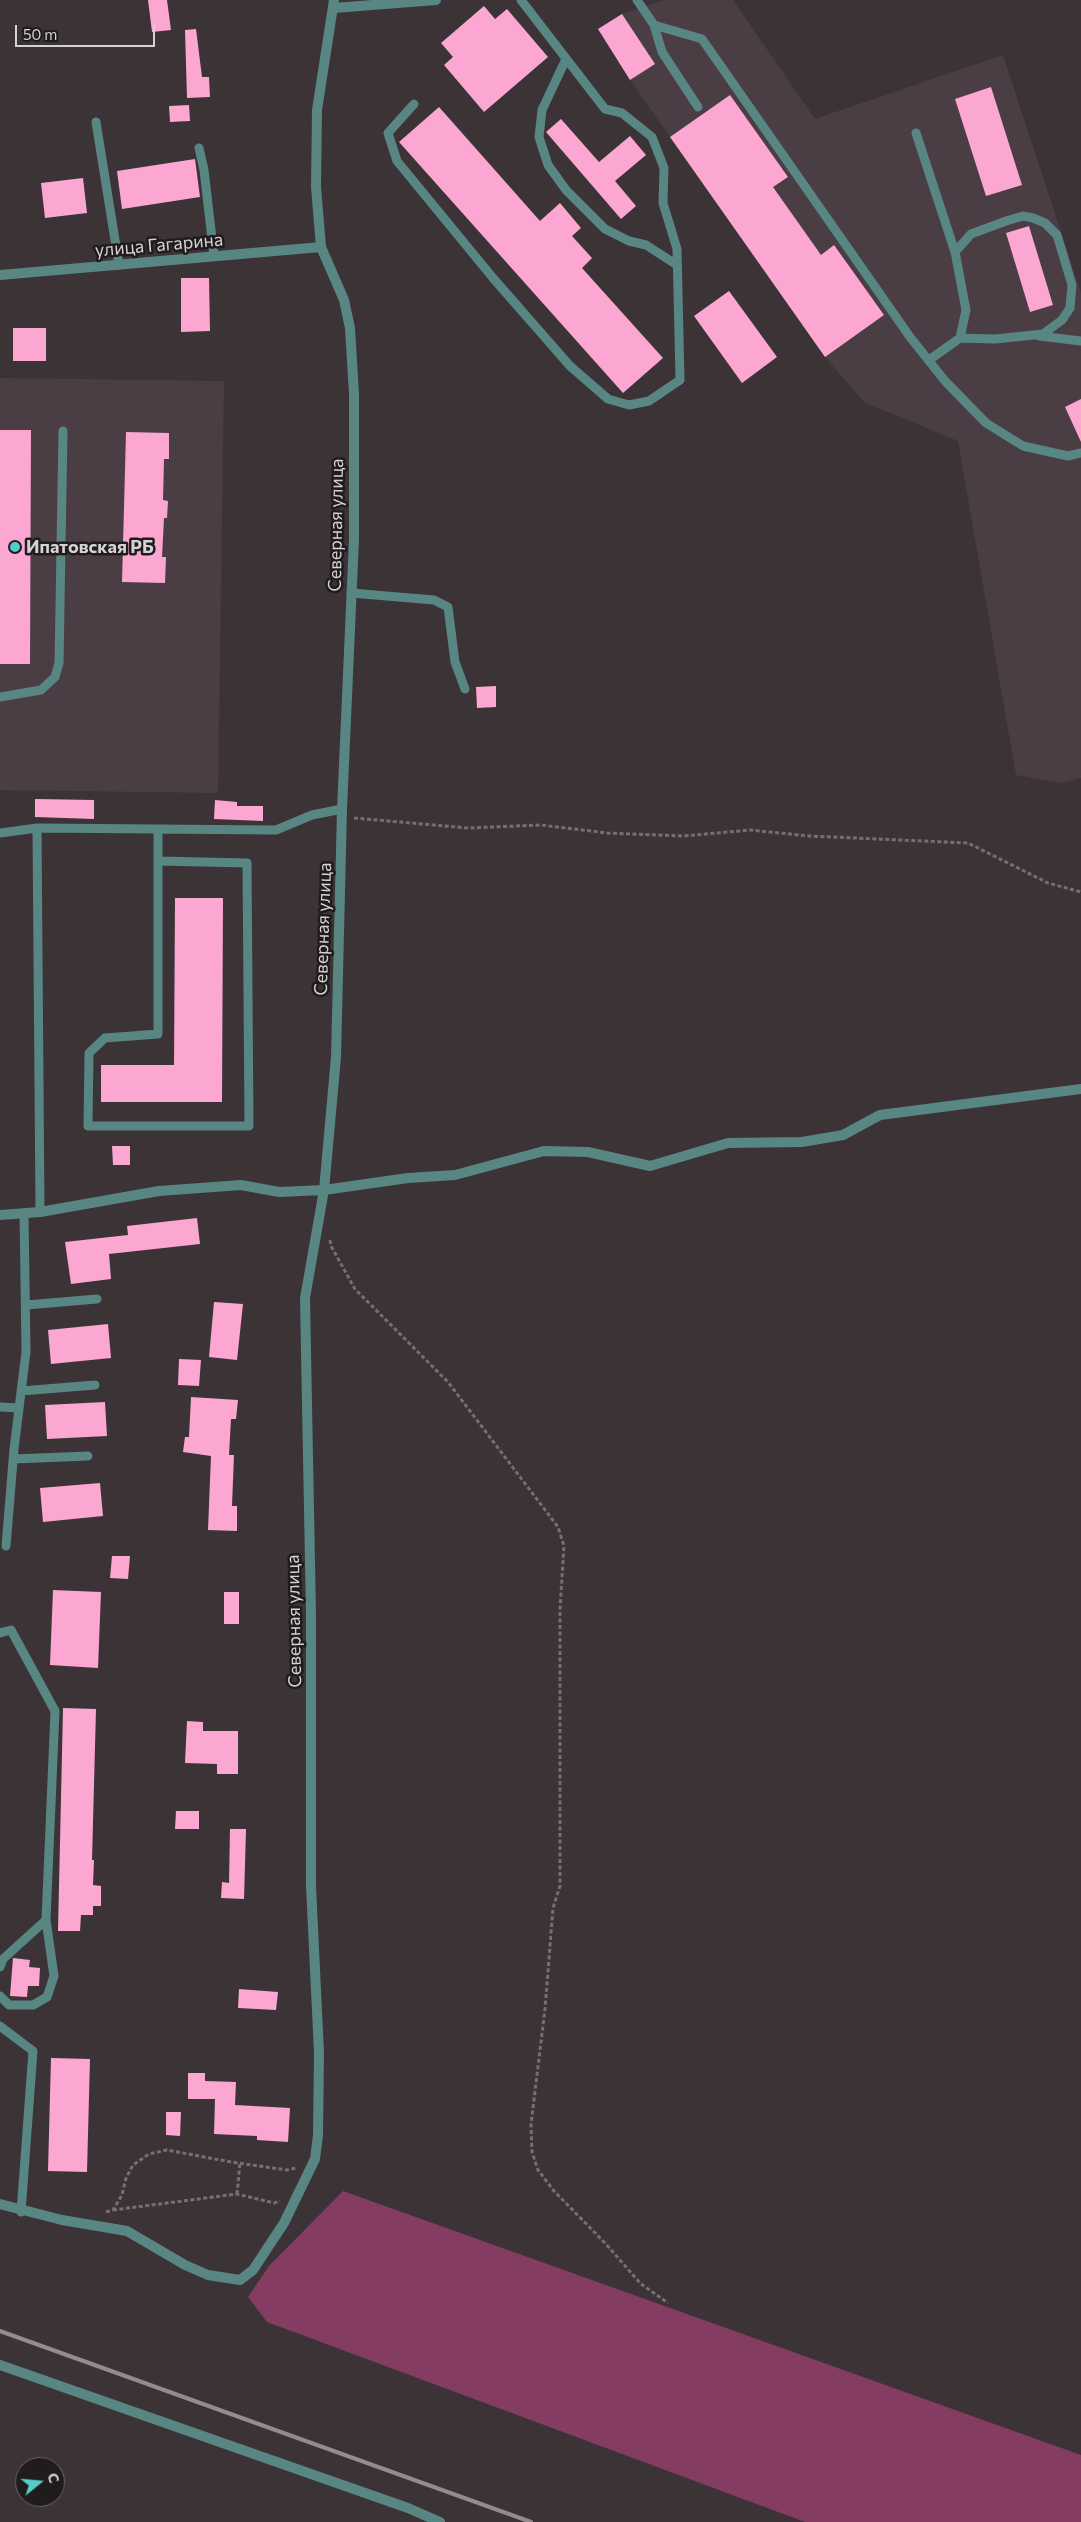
<!DOCTYPE html>
<meta charset="utf-8">
<style>
body{margin:0}
#map{position:relative;width:1081px;height:2522px;overflow:hidden;background:#3c3337;font-family:Commissioner,sans-serif}
canvas{display:block}
.north{position:absolute;left:15px;top:2457px;width:50px;height:50px;box-sizing:border-box;background:#201c1e;border:1px solid #696466;border-radius:50%;rotate:73deg;font-size:14px;font-weight:700;line-height:20px;text-align:center;color:#d6d1d3}
.north::after{content:'';display:block;margin:auto;width:18px;height:22px;background:#54cdc7;clip-path:polygon(50% 0,100% 100%,50% 72%,0 100%)}
.scale{position:absolute;left:15px;top:25px;width:140px;height:22px;box-sizing:border-box;border:2px solid #d6d1d3;border-top:0;padding-left:6px;font-size:15px;line-height:18px;white-space:nowrap;color:#d6d1d3;-webkit-text-stroke:4px #201c1e;paint-order:stroke}
</style>
<div id="map">
<canvas width="1081" height="2522"></canvas>
<div class="north">С</div>
<div class="scale">50 m</div>
</div>
<script>
const g = document.querySelector('canvas').getContext('2d');
g.lineJoin = 'round';
function paint(path, color) { g.fillStyle = color; g.fill(path, 'evenodd'); }
const shape = rows => new Path2D(rows.map(r => 'M' + r).join(''));
function trace(path, color, width, dash) { g.strokeStyle = color; g.lineWidth = width; g.lineCap = dash ? 'butt' : 'round'; g.setLineDash(dash || []); g.stroke(path); }
function label(font, color, halo, rows, align = 'center') {
  g.font = font + ' Commissioner,sans-serif'; g.lineWidth = 5; g.setLineDash([]); g.textBaseline = 'middle'; g.strokeStyle = halo; g.fillStyle = color; for (const [text, x, y, turn = 0] of rows) {
    g.save(); g.translate(x, y); g.rotate((+turn || 0) * Math.PI / 180); g.textAlign = isNaN(turn) ? turn : align; if (halo) g.strokeText(text, 0, 0); g.fillText(text, 0, 0); g.restore();
  }
}
paint(shape([
 [664,0,733,0,815,119,1003,55,1081,293,1081,778,1061,783,1016,775,958,441,864,402,825,357,630,80,598,29,622,14],
 [0,378,224,381,218,793,0,790]
]), '#4b3d44');
paint(shape([
 [343,2191,1081,2455,1081,2522,805,2522,267,2322,248,2297,269,2266]
]), '#843c63');
paint(shape([
 [148,0,167,0,171,30,152,32],
 [484,6,495,19,507,9,548,57,484,112,444,65,453,57,441,43],
 [622,14,655,64,630,80,598,29],
 [196,29,202,77,209,77,210,97,187,98,185,30],
 [991,87,1022,185,986,196,955,99],
 [730,95,788,177,773,187,821,255,834,245,884,315,825,357,670,137],
 [189,105,190,121,170,122,169,106],
 [439,107,540,221,560,203,581,228,572,236,592,258,582,268,663,358,623,393,399,142],
 [561,119,599,162,630,136,646,155,615,181,636,206,621,219,546,132],
 [195,159,200,197,122,209,117,171],
 [83,178,87,213,45,218,41,183],
 [1029,226,1053,305,1030,312,1006,233],
 [181,278,209,278,210,331,181,332],
 [729,291,777,357,742,383,694,316],
 [13,328,46,328,46,361,13,361],
 [1081,399,1081,442,1065,407],
 [0,430,31,430,30,664,0,664],
 [126,432,169,433,169,459,164,459,163,500,168,501,167,518,164,518,162,557,166,557,165,583,122,582],
 [496,686,496,707,477,708,476,687],
 [35,799,94,800,94,819,35,817],
 [215,800,237,802,237,806,263,806,263,821,214,819],
 [175,898,223,898,222,1102,101,1102,101,1065,174,1065],
 [112,1146,130,1146,130,1165,113,1165],
 [197,1218,200,1244,109,1254,111,1279,71,1284,65,1242,128,1235,127,1226],
 [214,1302,243,1304,237,1360,209,1357],
 [108,1324,111,1358,51,1364,48,1330],
 [179,1359,201,1360,199,1386,178,1385],
 [191,1397,238,1400,236,1419,231,1419,229,1455,234,1455,232,1506,237,1506,237,1531,208,1530,211,1456,183,1452,185,1437,189,1437],
 [105,1402,107,1436,47,1439,45,1405],
 [100,1483,103,1516,43,1522,40,1488],
 [112,1556,130,1556,128,1579,110,1578],
 [53,1590,101,1592,98,1668,50,1665],
 [224,1592,239,1592,239,1624,224,1624],
 [63,1708,96,1709,92,1860,94,1860,93,1885,101,1886,101,1906,93,1906,93,1915,81,1915,80,1931,58,1931],
 [187,1721,203,1722,203,1731,238,1731,238,1774,217,1774,217,1764,185,1763],
 [176,1811,199,1811,199,1829,175,1829],
 [230,1829,246,1829,244,1899,221,1898,222,1882,229,1883],
 [13,1958,30,1960,29,1967,40,1968,39,1986,28,1986,27,1997,10,1996],
 [239,1989,278,1992,276,2010,238,2008],
 [51,2058,90,2059,87,2172,48,2171],
 [188,2073,205,2073,205,2081,236,2082,235,2105,290,2108,288,2142,257,2140,257,2136,214,2134,215,2099,188,2099],
 [166,2112,181,2112,180,2136,166,2135]
]), '#fba7d1');
trace(shape([
 [354,818,468,828,541,825,607,833,684,836,750,830,809,836,968,843,1048,883,1081,892],
 [330,1240,331,1246,355,1289,448,1382,558,1527,564,1546,560,1609,560,1886,553,1908,545,2009,531,2124,532,2152,538,2170,554,2191,605,2243,641,2284,668,2303],
 [237,2194,240,2163],
 [113,2210,237,2194,274,2203,280,2201],
 [106,2212,113,2210,122,2195,126,2178,133,2165,149,2154,167,2150,231,2162,287,2170,296,2168]
]), '#766f72', 3, [4, 2.5]);
trace(shape([
 [637,0,654,25,702,39,910,337,945,381,986,423,1023,446,1068,456,1081,453],
 [654,25,662,52,698,107],
 [566,59,542,110,539,137,548,165,566,190,605,229,629,241,646,245,677,265],
 [414,104,388,133,397,161,493,278,570,366,608,399,629,405,649,401,680,380,677,249,663,203,664,168,652,137,622,113,605,109,521,0],
 [96,122,119,265],
 [916,133,955,252,966,310,960,338,929,360],
 [199,148,204,170,214,256],
 [955,252,971,234,1006,221,1023,216,1033,218,1045,223,1057,235,1072,285,1070,308,1062,320,1043,334,995,339,960,338],
 [1039,336,1081,341],
 [351,593,434,600,448,607,455,662,465,689],
 [0,697,41,690,55,677,59,663,63,431],
 [37,828,40,1212],
 [158,830,158,1034,105,1038,89,1053,88,1126,249,1126,247,863,159,861],
 [0,833,37,828,276,830,312,815,342,809],
 [26,1305,97,1299],
 [21,1391,95,1385],
 [0,1407,19,1408],
 [13,1459,88,1456],
 [6,1546,14,1449,26,1352,24,1213],
 [0,1633,11,1630,55,1711,46,1920,54,1976,47,1997,33,2005,9,2005,0,1996],
 [0,1967,3,1959,46,1920],
 [0,2026,33,2051,21,2212]
]), '#588682', 9);
trace(shape([
 [334,8,436,0],
 [0,1215,40,1212,159,1191,241,1185,279,1192,324,1190,408,1178,455,1175,544,1151,588,1152,650,1166,728,1143,802,1142,843,1135,880,1115,1081,1089],
 [0,2204,62,2220,127,2231,185,2265,208,2275,240,2280,253,2270,284,2223,315,2159,318,2135,319,2053,311,1886,311,1615,305,1298,324,1190,336,1057,342,809,354,539,354,394,350,328,344,300,321,247],
 [0,2365,408,2508,440,2522]
]), '#588682', 10);
trace(shape([
 [0,275,321,247,316,187,317,110,334,0]
]), '#588682', 10);
trace(shape([
 [0,2331,531,2522]
]), '#938c8f', 4);
for (const [x, y, r, color] of [
 [15,547,6,"#54cdc7"]
]) { const dot = new Path2D(); dot.arc(x, y, r, 0, 2 * Math.PI); g.fillStyle = color; g.fill(dot); trace(dot, '#201c1e', 2); }
label('18px', '#d6d1d3', '#201c1e', [
 ["улица Гагарина",159,245,-5],
 ["Северная улица",336,525,-89],
 ["Северная улица",323,929,-88],
 ["Северная улица",294,1621,-91]
]);
label('bold 18px', '#d6d1d3', '#201c1e', [
 ["Ипатовская РБ",26,547]
], 'left');
</script>
